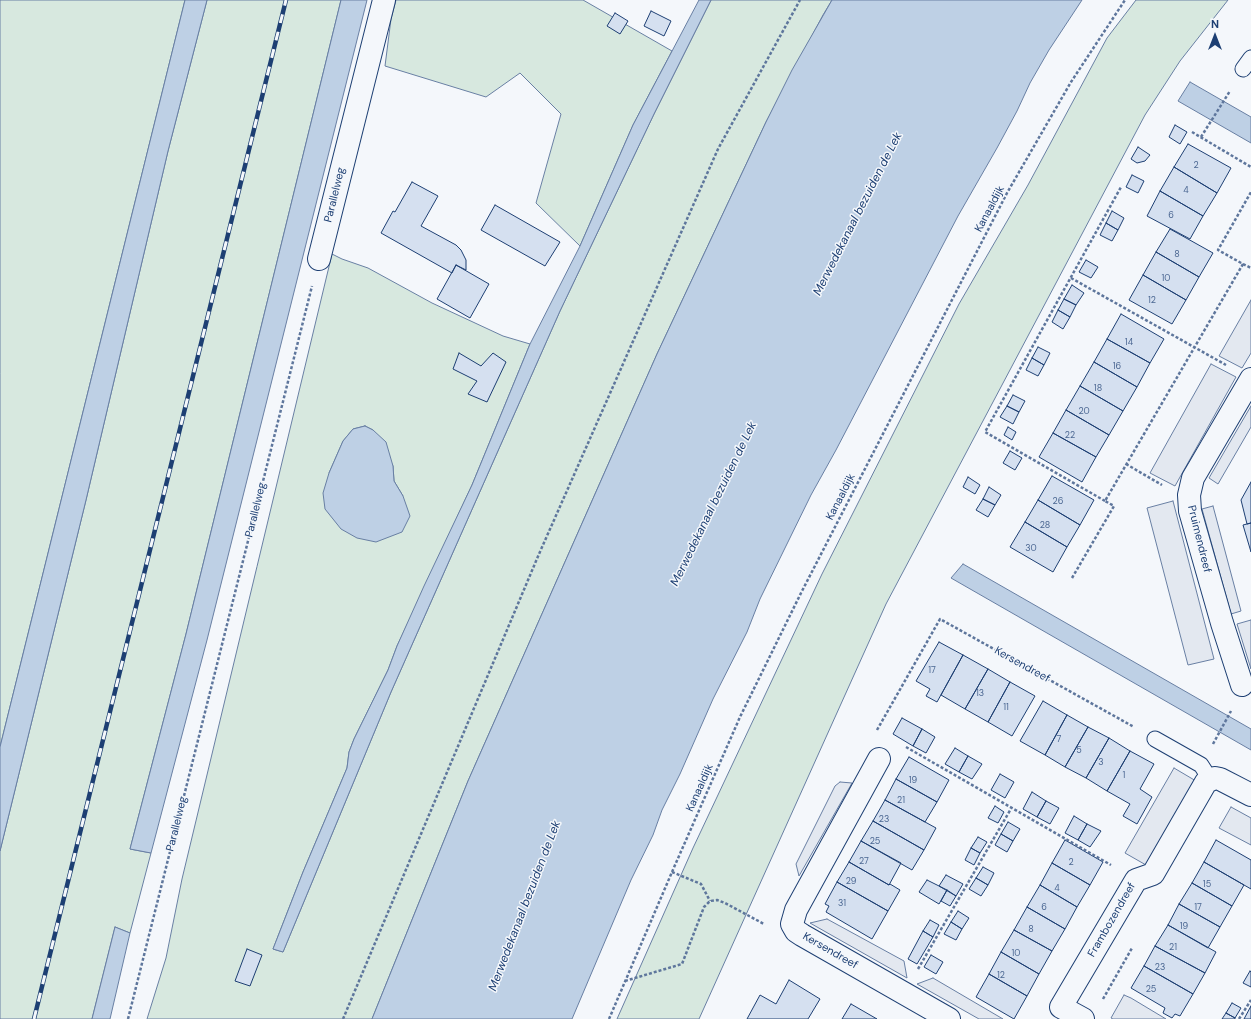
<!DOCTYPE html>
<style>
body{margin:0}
#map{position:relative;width:1251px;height:1019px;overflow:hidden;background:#f4f7fb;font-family:"DM Sans",sans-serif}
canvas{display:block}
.north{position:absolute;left:1195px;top:16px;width:40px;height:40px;-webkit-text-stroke:3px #f4f7fb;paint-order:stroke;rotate:0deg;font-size:11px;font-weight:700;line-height:16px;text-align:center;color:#1d3f73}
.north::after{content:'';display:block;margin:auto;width:14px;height:18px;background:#1d3f73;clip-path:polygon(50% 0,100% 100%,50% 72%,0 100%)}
</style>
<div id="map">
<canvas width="1251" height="1019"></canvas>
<div class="north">N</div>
</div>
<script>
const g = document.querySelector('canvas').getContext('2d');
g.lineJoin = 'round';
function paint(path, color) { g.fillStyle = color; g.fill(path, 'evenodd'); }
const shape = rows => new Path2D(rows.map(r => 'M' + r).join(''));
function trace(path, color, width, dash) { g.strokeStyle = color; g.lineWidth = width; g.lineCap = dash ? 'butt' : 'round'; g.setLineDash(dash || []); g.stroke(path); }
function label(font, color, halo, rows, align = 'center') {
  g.font = font + ' "DM Sans",sans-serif'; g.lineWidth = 3; g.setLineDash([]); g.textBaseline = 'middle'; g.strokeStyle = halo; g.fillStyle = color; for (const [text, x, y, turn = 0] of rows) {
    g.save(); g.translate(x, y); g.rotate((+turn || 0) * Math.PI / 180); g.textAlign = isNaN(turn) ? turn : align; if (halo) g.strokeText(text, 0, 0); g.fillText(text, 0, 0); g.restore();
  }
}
const green = shape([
 [0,0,185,0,0,747,0,0],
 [207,0,341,0,186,634,130,849,151,853,130,933,115,927,92,1019,0,1019,0,851,86,500,168,151,207,0],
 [396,0,583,0,672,51,633,125,580,246,536,203,561,114,520,73,486,97,385,66,391,19,396,0],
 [711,0,832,0,823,15,766,122,657,354,468,781,372,1019,147,1019,166,958,182,879,332,254,342,259,368,268,432,303,503,336,530,344,472,485,415,608,397,646,388,670,354,739,349,752,347,768,303,872,273,949,283,952,391,692,560,311,654,114,711,0],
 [365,426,373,430,393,466,394,481,403,496,329,473,343,441,353,429,365,426],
 [1136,0,1228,0,1180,61,1145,115,886,604,699,1019,617,1019,693,848,822,574,959,304,1028,185,1107,38,1136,0]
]);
paint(green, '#d7e8df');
trace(green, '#687fa3', 1);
const parking = shape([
 [1251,300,1251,353,1242,368,1219,356,1251,300],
 [1211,364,1236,377,1175,486,1150,473,1211,364],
 [1251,406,1251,427,1218,484,1209,478,1251,406],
 [1173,501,1214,659,1188,665,1147,508,1173,501],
 [1213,506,1241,611,1231,614,1202,509,1213,506],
 [1251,620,1251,669,1237,624,1251,620],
 [1174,768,1196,781,1146,865,1125,853,1174,768],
 [840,782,852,783,799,876,796,864,835,786,840,782],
 [1231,807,1251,818,1251,845,1219,828,1231,807],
 [827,919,904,961,907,978,810,923,827,919],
 [933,978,1003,1019,979,1019,917,984,933,978],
 [1124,995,1131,998,1166,1019,1113,1019,1111,1018,1124,995]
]);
paint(parking, '#e3e8f0');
trace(parking, '#687fa3', 1);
const water = shape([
 [185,0,207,0,168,151,86,500,0,851,0,747,185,0],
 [341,0,367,0,207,640,151,853,130,849,186,634,341,0],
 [699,0,711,0,654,114,560,311,391,692,283,952,273,949,303,872,347,768,349,752,354,739,388,670,397,646,424,586,472,485,530,344,580,246,633,125,699,0],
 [832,0,1082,0,1049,50,1030,83,1017,111,997,148,958,216,836,450,811,495,760,599,747,632,713,699,680,774,662,810,653,835,631,880,572,1019,372,1019,468,781,657,354,766,122,792,70,832,0],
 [1190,82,1251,117,1251,143,1178,101,1190,82],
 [365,426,373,430,386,442,393,466,394,481,403,496,410,516,402,532,376,542,357,538,341,529,325,509,323,493,329,473,343,441,353,429,365,426],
 [963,564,1251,729,1251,750,951,578,963,564],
 [115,927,130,933,110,1019,92,1019,115,927]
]);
paint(water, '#bed0e5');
trace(water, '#687fa3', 1);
const building = shape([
 [651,11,671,21,664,36,644,26,651,11],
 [615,13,628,21,620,34,607,26,615,13],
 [1175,125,1187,132,1180,144,1169,137,1175,125],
 [1188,144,1231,168,1217,193,1174,167,1188,144],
 [1138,147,1150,155,1145,161,1137,163,1131,159,1138,147],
 [1174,167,1217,193,1203,216,1160,191,1174,167],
 [1132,175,1144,181,1138,193,1126,187,1132,175],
 [412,182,438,196,421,226,456,245,461,250,466,260,466,270,456,265,452,273,381,233,393,211,395,212,412,182],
 [1160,191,1203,216,1190,239,1147,216,1160,191],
 [495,205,560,242,545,266,481,230,495,205],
 [1112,211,1124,218,1118,230,1106,223,1112,211],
 [1106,223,1118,230,1112,241,1100,235,1106,223],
 [1170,229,1213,253,1199,277,1156,252,1170,229],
 [1156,252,1199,277,1186,300,1143,275,1156,252],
 [1086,260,1098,267,1091,278,1079,272,1086,260],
 [456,265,489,284,470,318,437,299,456,265],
 [1143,275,1186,300,1172,324,1129,300,1143,275],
 [1072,285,1084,293,1076,305,1064,299,1072,285],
 [1064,299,1076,305,1070,317,1058,310,1064,299],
 [1058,310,1070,317,1063,329,1052,322,1058,310],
 [1121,314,1164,339,1150,363,1107,339,1121,314],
 [1107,339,1150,363,1137,387,1094,362,1107,339],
 [1038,347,1050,353,1044,365,1032,358,1038,347],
 [459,353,481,366,493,353,506,362,487,402,468,394,477,381,453,369,459,353],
 [1032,358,1044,365,1038,376,1026,370,1032,358],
 [1094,362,1137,387,1123,411,1080,386,1094,362],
 [1080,386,1123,411,1109,435,1066,410,1080,386],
 [1013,395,1025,401,1019,412,1007,406,1013,395],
 [1007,406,1019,412,1013,424,1000,417,1007,406],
 [1066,410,1109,435,1096,457,1053,433,1066,410],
 [1008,427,1016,432,1012,440,1004,435,1008,427],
 [1053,433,1096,457,1082,482,1039,457,1053,433],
 [1010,451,1022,458,1015,470,1003,463,1010,451],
 [1052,476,1094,500,1080,525,1038,500,1052,476],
 [968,477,980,485,975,494,963,487,968,477],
 [1251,482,1251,523,1247,524,1241,500,1251,482],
 [989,487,1001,495,995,505,983,499,989,487],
 [983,499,995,505,988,517,976,510,983,499],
 [1038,500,1080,525,1067,547,1025,522,1038,500],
 [1025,522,1067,547,1053,572,1010,547,1025,522],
 [1251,523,1251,552,1243,525,1251,523],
 [939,642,963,655,937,702,926,696,930,689,916,681,939,642],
 [963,655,988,669,965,709,941,695,963,655],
 [988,669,1010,682,988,722,965,709,988,669],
 [1010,682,1035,696,1012,736,988,722,1010,682],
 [1043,701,1067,715,1045,755,1020,741,1043,701],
 [1067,715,1088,727,1065,767,1045,755,1067,715],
 [902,718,922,729,913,746,893,734,902,718],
 [1088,727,1109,738,1086,778,1065,767,1088,727],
 [922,729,935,737,926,753,913,746,922,729],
 [1109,738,1130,751,1107,791,1086,778,1109,738],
 [955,748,968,756,959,772,945,764,955,748],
 [1130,751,1154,764,1140,789,1152,797,1137,824,1123,816,1130,804,1107,791,1130,751],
 [968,756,982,764,972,779,959,772,968,756],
 [909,757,949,780,937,802,896,779,909,757],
 [1000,774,1014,782,1005,798,991,790,1000,774],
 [896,779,937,802,925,822,885,800,896,779],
 [1032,792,1046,801,1037,817,1023,809,1032,792],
 [885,800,936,828,924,850,873,821,885,800],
 [1046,801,1059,808,1050,824,1037,817,1046,801],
 [995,806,1004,812,998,823,988,818,995,806],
 [1074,816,1087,824,1078,840,1065,833,1074,816],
 [873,821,924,850,912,870,861,841,873,821],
 [1008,822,1020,829,1013,841,1001,834,1008,822],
 [1087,824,1101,831,1090,847,1078,840,1087,824],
 [1001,834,1013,841,1007,852,995,845,1001,834],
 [978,837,987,842,980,853,971,848,978,837],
 [1065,840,1103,862,1090,885,1052,863,1065,840],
 [1216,840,1251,860,1251,889,1204,862,1216,840],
 [861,841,901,863,889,885,849,862,861,841],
 [971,848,980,853,974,865,965,860,971,848],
 [849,862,889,885,890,884,900,890,888,911,837,882,849,862],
 [1204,862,1244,885,1232,906,1192,883,1204,862],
 [1052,863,1090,885,1077,907,1040,885,1052,863],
 [983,867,994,873,988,885,976,878,983,867],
 [946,875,963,884,956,896,939,886,946,875],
 [976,878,988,885,981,896,969,889,976,878],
 [927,880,947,890,939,904,919,892,927,880],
 [837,882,888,911,872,939,826,912,829,906,825,904,837,882],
 [1192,883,1232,906,1220,927,1179,904,1192,883],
 [1040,885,1077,907,1065,929,1027,907,1040,885],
 [947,890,956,896,950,906,941,901,947,890],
 [1179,904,1220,927,1208,948,1168,925,1179,904],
 [1027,907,1065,929,1052,951,1014,930,1027,907],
 [958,911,969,918,962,929,951,922,958,911],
 [930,920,939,925,933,937,923,931,930,920],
 [951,922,962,929,956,940,944,934,951,922],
 [1168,925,1216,952,1205,973,1155,946,1168,925],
 [1014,930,1052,951,1039,974,1001,952,1014,930],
 [923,931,933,937,917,964,908,959,923,931],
 [1155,946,1205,973,1193,994,1144,966,1155,946],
 [247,949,262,955,250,986,235,981,247,949],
 [1001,952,1039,974,1027,996,989,974,1001,952],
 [931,955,943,962,936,974,924,967,931,955],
 [1144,966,1193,994,1180,1016,1175,1014,1172,1018,1163,1013,1165,1008,1131,988,1144,966],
 [1250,971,1251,972,1251,987,1243,983,1250,971],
 [989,974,1027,996,1014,1019,976,997,989,974],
 [789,980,820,999,808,1019,747,1019,760,995,776,1004,789,980],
 [1232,1003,1241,1008,1235,1018,1226,1013,1232,1003],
 [851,1004,877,1019,842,1019,851,1004],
 [1251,1006,1251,1019,1244,1019,1251,1006],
 [1226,1013,1235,1018,1235,1019,1222,1019,1226,1013]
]);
paint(building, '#d5e0f0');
trace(building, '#1d3f73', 1);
const lane = shape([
 [1243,69,1251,58],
 [1155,739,1201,765,1210,779]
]);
const street = shape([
 [319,259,384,0],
 [1242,685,1222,623,1190,511,1189,495,1193,478,1251,379],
 [879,759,796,910,792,924,796,931,802,935,949,1019],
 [1083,1019,1061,1007,1136,880,1153,874,1206,782,1215,778,1220,779,1251,795]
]);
trace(lane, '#1d3f73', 17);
trace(street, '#1d3f73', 24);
trace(shape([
 [1192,132,1251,167],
 [1201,137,1230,91],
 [1243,264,1251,268],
 [1071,278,1226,365],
 [1126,464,1162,485],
 [1105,501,985,432,1121,187],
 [1072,578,1114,506,1105,501,1243,264,1218,250,1251,192],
 [877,730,940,619,1134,727],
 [1213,744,1231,711],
 [906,747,1111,865],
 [672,872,701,884,710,901],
 [918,969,1012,807],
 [625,981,682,964,704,907,710,901,717,900,725,903,764,924],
 [1103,999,1132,948],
 [128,1019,312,286],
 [343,1019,539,554,718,149,800,0],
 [609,1019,672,872,740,717,801,593,1007,193,1071,82,1125,0],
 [1239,1019,1251,1000]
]), '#5e769c', 2.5, [3, 2]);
trace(lane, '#f4f7fb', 15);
trace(street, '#f4f7fb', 22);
const rail = shape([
 [34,1019,286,0]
]);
trace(rail, '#1d3f73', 4.5);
trace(rail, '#f4f7fb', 3, [9]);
label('9px', '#4b6792', null, [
 ["2",1196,166],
 ["4",1186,191],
 ["6",1171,216],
 ["8",1177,255],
 ["10",1166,279],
 ["12",1152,301],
 ["14",1129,343],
 ["16",1117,367],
 ["18",1098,389],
 ["20",1084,412],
 ["22",1070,436],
 ["26",1058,502],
 ["28",1045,526],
 ["30",1031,549],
 ["17",932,671],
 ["13",980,694],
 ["11",1006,708],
 ["7",1059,740],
 ["5",1079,751],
 ["3",1101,763],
 ["1",1124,776],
 ["19",913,781],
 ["21",901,801],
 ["23",884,820],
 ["25",875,842],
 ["27",864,862],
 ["2",1071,863],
 ["29",851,882],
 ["15",1207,885],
 ["4",1057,889],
 ["31",842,904],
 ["6",1044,908],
 ["17",1198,908],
 ["19",1184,927],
 ["8",1031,930],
 ["21",1173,948],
 ["10",1016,954],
 ["23",1160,968],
 ["12",1001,976],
 ["25",1151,990]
]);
label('11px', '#1d3f73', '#f4f7fb', [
 ["Parallelweg",335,195,-76],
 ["Kanaaldijk",990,209,-62],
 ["Kanaaldijk",841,497,-63],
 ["Parallelweg",256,510,-76],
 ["Pruimendreef",1199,539,76],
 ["Kersendreef",1022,665,29],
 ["Kanaaldijk",700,788,-66],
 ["Parallelweg",177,824,-76],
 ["Frambozendreef",1112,920,-60],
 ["Kersendreef",830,951,30]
]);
label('italic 12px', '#1d3f73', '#f4f7fb', [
 ["Merwedekanaal bezuiden de Lek",858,214,-63],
 ["Merwedekanaal bezuiden de Lek",714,504,-64],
 ["Merwedekanaal bezuiden de Lek",525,906,-69]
]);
</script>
